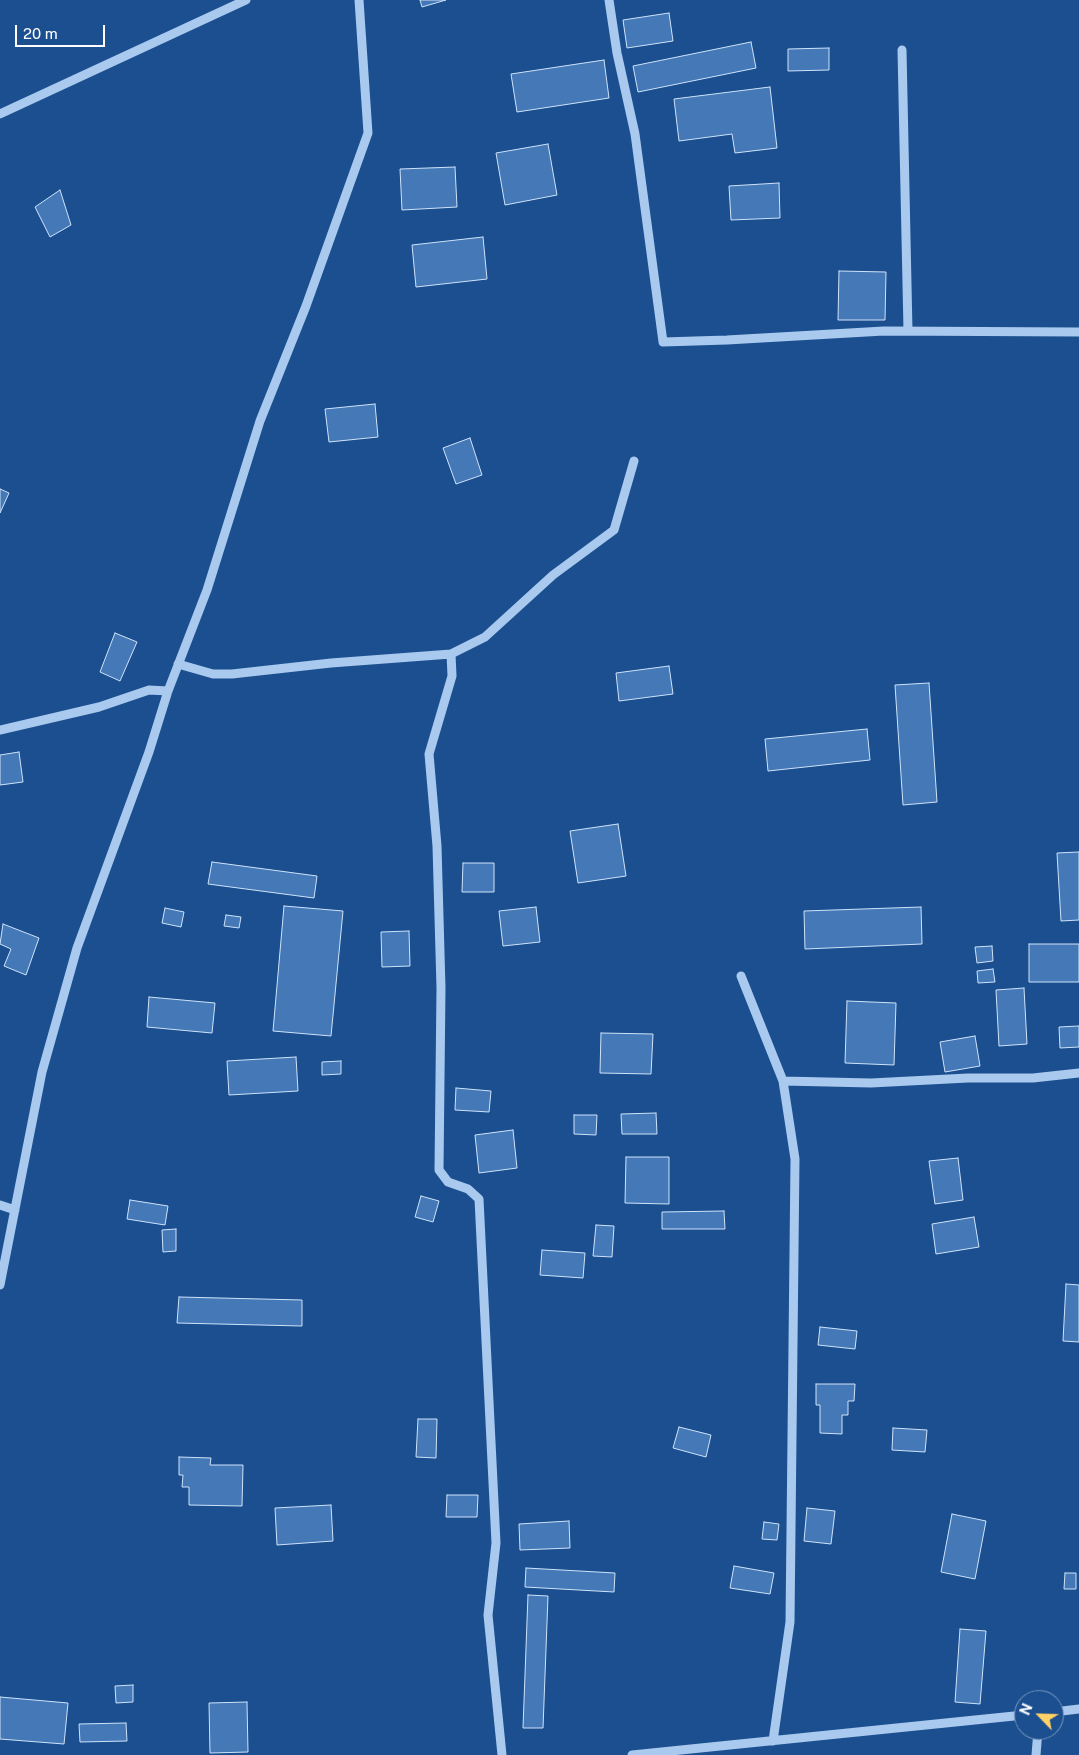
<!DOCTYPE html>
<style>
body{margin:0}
#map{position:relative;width:1079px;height:1755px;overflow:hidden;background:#1b4f8f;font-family:"Public Sans",sans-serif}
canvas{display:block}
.north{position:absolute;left:1014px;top:1690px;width:50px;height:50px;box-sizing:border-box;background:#1b4f8f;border:1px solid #7695bc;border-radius:50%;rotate:294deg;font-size:14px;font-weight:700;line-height:20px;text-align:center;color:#fff}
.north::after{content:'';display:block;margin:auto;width:18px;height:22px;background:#ffd166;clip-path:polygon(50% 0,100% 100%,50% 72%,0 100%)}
.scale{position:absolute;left:15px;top:25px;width:90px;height:22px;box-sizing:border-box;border:2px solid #fff;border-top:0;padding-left:6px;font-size:15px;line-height:18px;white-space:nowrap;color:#fff;-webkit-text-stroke:4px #1b4f8f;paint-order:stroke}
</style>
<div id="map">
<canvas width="1079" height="1755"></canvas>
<div class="north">N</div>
<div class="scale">20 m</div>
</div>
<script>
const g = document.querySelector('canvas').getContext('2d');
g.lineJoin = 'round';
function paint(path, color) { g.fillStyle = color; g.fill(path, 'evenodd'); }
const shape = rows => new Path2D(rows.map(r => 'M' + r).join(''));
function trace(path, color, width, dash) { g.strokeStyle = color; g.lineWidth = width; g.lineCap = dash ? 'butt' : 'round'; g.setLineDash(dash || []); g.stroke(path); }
const building = shape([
 [420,0,446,0,422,7,420,0],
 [669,13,673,41,627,48,623,20,669,13],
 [751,42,756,68,638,92,633,66,751,42],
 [829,48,829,70,788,71,788,49,829,48],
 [604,60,609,98,517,112,511,74,604,60],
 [770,87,777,148,735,153,732,134,679,141,674,99,770,87],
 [548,144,557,195,505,205,496,153,548,144],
 [455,167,457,207,402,210,400,169,455,167],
 [779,183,780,218,731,220,729,186,779,183],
 [60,190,71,225,50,237,35,207,60,190],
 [483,237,487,279,416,287,412,245,483,237],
 [839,271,886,272,885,320,838,320,839,271],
 [375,404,378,437,329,442,325,409,375,404],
 [470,438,482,475,456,484,443,448,470,438],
 [0,489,9,493,0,513,0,489],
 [115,633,137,642,120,681,100,672,115,633],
 [669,666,673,694,619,701,616,673,669,666],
 [929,683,937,802,903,805,895,685,929,683],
 [867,729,870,760,768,771,765,739,867,729],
 [19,752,23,782,0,785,0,755,19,752],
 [618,824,626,876,578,883,570,831,618,824],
 [1079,852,1079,920,1061,921,1057,853,1079,852],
 [212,862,317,876,314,898,208,884,212,862],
 [463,863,494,863,494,892,462,892,463,863],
 [284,906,343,911,331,1036,273,1031,284,906],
 [536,907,540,942,503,946,499,911,536,907],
 [921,907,922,944,805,949,804,911,921,907],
 [165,908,184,912,181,927,162,923,165,908],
 [226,915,241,917,239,928,224,926,226,915],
 [3,924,39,938,26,975,4,966,11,949,0,944,3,924],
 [409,931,410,966,382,967,381,932,409,931],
 [1029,944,1079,944,1079,982,1029,982,1029,944],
 [992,946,993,961,977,963,975,947,992,946],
 [993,969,995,982,978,983,977,971,993,969],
 [1024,988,1027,1044,999,1046,996,990,1024,988],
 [149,997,215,1003,212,1033,147,1027,149,997],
 [847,1001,896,1003,894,1065,845,1063,847,1001],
 [1079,1026,1079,1047,1060,1048,1059,1027,1079,1026],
 [601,1033,653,1034,651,1074,600,1073,601,1033],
 [975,1036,980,1066,945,1072,940,1042,975,1036],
 [296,1057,298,1091,229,1095,227,1061,296,1057],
 [341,1061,341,1074,322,1075,322,1062,341,1061],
 [456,1088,491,1091,489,1112,455,1110,456,1088],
 [656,1113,657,1134,622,1134,621,1114,656,1113],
 [574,1115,597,1115,596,1135,574,1134,574,1115],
 [513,1130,517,1168,479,1173,475,1135,513,1130],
 [626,1157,669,1157,669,1204,625,1203,626,1157],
 [958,1158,963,1200,935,1204,929,1161,958,1158],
 [421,1196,439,1201,433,1222,415,1217,421,1196],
 [130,1200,168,1206,165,1225,127,1219,130,1200],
 [724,1211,725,1229,662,1229,662,1212,724,1211],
 [974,1217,979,1247,936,1254,932,1224,974,1217],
 [596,1225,614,1226,612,1257,593,1256,596,1225],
 [176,1229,176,1251,163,1252,162,1230,176,1229],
 [542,1250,585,1253,583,1278,540,1275,542,1250],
 [1066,1284,1079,1285,1079,1342,1063,1341,1066,1284],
 [179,1297,302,1300,302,1326,177,1323,179,1297],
 [820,1327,857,1331,855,1349,818,1345,820,1327],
 [816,1384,855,1384,854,1401,848,1401,848,1415,842,1415,842,1434,820,1433,820,1405,816,1405,816,1384],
 [418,1419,437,1419,436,1458,416,1457,418,1419],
 [679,1427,711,1435,706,1457,673,1448,679,1427],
 [893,1428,927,1430,925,1452,892,1450,893,1428],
 [179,1457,211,1458,210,1465,243,1465,242,1506,189,1505,189,1487,182,1487,183,1475,179,1475,179,1457],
 [447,1495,478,1495,477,1517,446,1517,447,1495],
 [331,1505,333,1541,277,1545,275,1508,331,1505],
 [807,1508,835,1511,831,1544,804,1541,807,1508],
 [952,1514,986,1521,975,1579,941,1572,952,1514],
 [569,1521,570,1548,520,1550,519,1524,569,1521],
 [764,1522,779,1524,777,1540,762,1539,764,1522],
 [734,1566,774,1573,770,1594,730,1588,734,1566],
 [526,1568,615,1573,614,1592,525,1587,526,1568],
 [1065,1573,1076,1573,1076,1589,1064,1589,1065,1573],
 [528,1595,548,1596,543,1728,523,1728,528,1595],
 [960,1629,986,1631,980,1704,955,1702,960,1629],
 [133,1685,133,1702,116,1703,115,1686,133,1685],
 [0,1697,68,1703,64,1744,0,1739,0,1697],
 [247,1702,248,1752,210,1753,209,1703,247,1702],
 [126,1723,127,1741,80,1742,79,1724,126,1723]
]);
paint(building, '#4478b7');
trace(building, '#cfe3fa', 1);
trace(shape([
 [609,0,617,53,635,134,663,342,727,340,884,331,1079,332],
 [902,50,908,331],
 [0,114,246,0],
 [451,654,452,676,429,754,437,846,441,988,439,1170,448,1182,468,1189,479,1199,496,1543,488,1615,502,1755],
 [178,664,213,674,232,674,331,663,451,654,485,637,553,575,614,530,634,461],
 [0,730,99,707,149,690,168,691],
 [741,976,783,1081,795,1159,790,1622,773,1741],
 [783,1081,871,1083,968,1078,1033,1078,1079,1073],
 [0,1205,15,1210],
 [0,1285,42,1072,77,948,149,752,168,691,207,590,260,421,306,306,368,133,359,0],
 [1054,1712,1079,1709],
 [632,1755,1024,1715],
 [1036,1755,1038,1730]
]), '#a9c9ee', 9);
</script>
